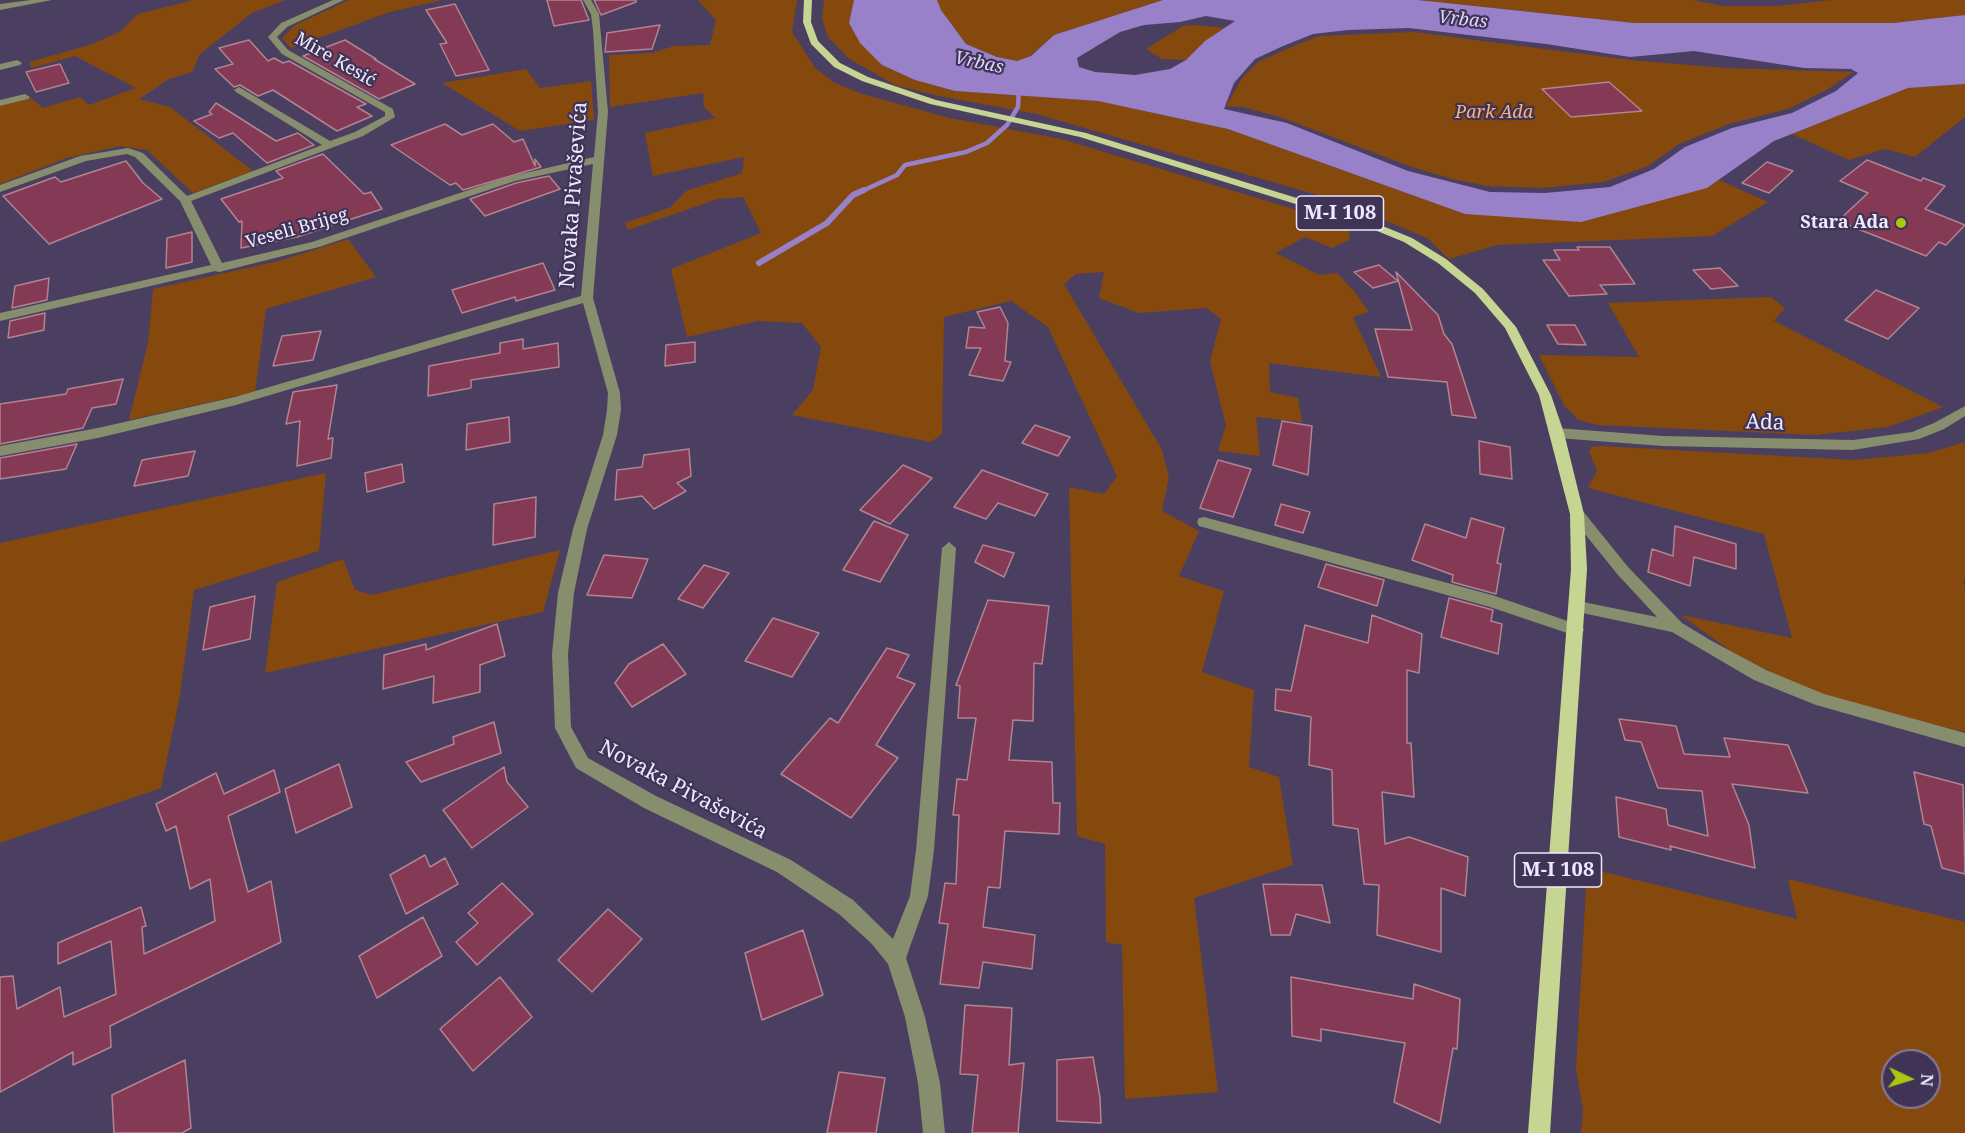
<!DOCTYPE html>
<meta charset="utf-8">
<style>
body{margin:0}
#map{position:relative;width:1965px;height:1133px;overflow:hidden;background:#4a3f61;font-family:"Noto Serif",serif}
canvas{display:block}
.north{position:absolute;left:1881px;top:1049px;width:60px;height:60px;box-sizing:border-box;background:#3f3456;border:2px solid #857c9a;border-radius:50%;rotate:94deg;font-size:16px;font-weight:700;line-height:24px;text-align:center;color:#efe9ff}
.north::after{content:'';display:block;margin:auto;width:21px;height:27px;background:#adc60f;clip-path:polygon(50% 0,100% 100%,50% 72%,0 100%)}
</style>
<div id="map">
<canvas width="1965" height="1133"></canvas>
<div class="north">N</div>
</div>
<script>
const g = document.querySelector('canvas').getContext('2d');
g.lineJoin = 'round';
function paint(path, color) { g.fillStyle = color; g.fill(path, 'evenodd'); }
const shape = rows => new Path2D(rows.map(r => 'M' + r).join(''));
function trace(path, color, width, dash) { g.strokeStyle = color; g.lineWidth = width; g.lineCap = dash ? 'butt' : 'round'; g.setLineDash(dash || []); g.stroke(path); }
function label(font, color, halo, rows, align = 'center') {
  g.font = font + ' "Noto Serif",serif'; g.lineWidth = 4.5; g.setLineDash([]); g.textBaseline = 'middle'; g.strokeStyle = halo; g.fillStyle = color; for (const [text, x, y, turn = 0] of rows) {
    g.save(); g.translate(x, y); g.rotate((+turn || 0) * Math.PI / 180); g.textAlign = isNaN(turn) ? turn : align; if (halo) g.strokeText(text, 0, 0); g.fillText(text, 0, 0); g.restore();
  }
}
paint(shape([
 [193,0,285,0,252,13,200,54,192,72,169,79,139,99,170,107,253,171,193,193,147,150,120,146,67,158,0,184,0,106,31,98,43,108,80,97,89,105,136,88,75,56,31,68,30,62,89,45,120,32,138,14],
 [349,0,442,0,390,12,291,48,282,38,295,25],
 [698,0,797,0,792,32,815,68,835,83,862,94,950,118,1061,139,1350,226,1349,240,1332,248,1305,237,1276,253,1319,275,1337,273,1354,291,1369,312,1353,317,1381,377,1269,363,1270,392,1298,398,1302,422,1256,417,1260,456,1218,451,1226,425,1210,361,1221,319,1206,308,1139,313,1099,298,1104,272,1076,274,1064,284,1162,450,1169,477,1162,511,1199,531,1179,576,1224,591,1202,672,1254,690,1249,767,1279,777,1293,865,1194,898,1218,1092,1125,1099,1122,945,1106,942,1105,844,1077,836,1069,487,1104,494,1117,476,1048,327,1011,301,944,317,942,434,931,442,792,415,813,390,821,347,802,323,758,321,687,337,671,269,761,233,743,197,718,199,628,230,625,223,671,207,686,191,742,173,744,157,653,176,645,133,715,118,704,107,703,93,610,107,609,55,652,53,674,46,710,45,716,20],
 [824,0,854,0,849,23,882,65,915,80,955,91,1098,101,1228,129,1465,214,1707,188,1719,180,1768,202,1712,236,1497,245,1449,259,1427,238,1335,200,1036,114,939,96,895,85,848,58,828,37,822,19],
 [937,0,1163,0,1054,35,1030,56,1017,61,997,57,966,44,941,10],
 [1418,0,1692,0,1725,6,1776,6,1832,0,1965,0,1965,15,1893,23,1634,23],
 [1194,25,1225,28,1205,41,1186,60,1162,59,1146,49,1183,26],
 [1413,32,1630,60,1726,68,1853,72,1828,89,1788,109,1729,124,1679,144,1648,166,1604,182,1542,188,1489,186,1456,180,1412,167,1280,117,1243,107,1226,106,1243,77,1258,62,1289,48,1319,36],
 [526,69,540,88,591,81,594,120,520,131,442,83],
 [1965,84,1965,117,1915,157,1885,149,1849,160,1792,134,1908,88],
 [348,239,376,277,266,309,255,392,129,420,148,343,153,289,279,261],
 [1771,297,1785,308,1774,321,1943,407,1888,427,1815,435,1598,425,1579,420,1565,407,1539,355,1639,357,1608,303],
 [1965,442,1965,580,1963,580,1965,587,1965,732,1838,702,1777,675,1735,654,1681,615,1792,638,1764,534,1588,488,1597,471,1589,452,1591,447,1601,446,1854,460,1929,453],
 [326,473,319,551,194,590,180,695,161,788,0,843,0,543],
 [560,550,543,612,265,673,277,582,343,559,355,590,372,595],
 [1587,868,1797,919,1788,879,1965,922,1965,1133,1581,1133,1583,1110,1576,1069],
 [1893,1061,1929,1061,1929,1097,1893,1097]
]), '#85490e');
paint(shape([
 [854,0,937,0,941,10,966,44,997,57,1017,61,1031,56,1054,35,1163,0,1418,0,1634,23,1893,23,1965,15,1965,84,1908,88,1774,141,1707,188,1581,222,1465,214,1228,129,1098,101,955,91,915,80,882,65,860,43,849,23],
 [1206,16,1235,21,1205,41,1186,60,1170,69,1135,75,1095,72,1079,67,1077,58,1120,32,1144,25,1180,22],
 [1409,28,1546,44,1630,57,1694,51,1804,68,1851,69,1858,73,1836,91,1792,113,1732,128,1685,147,1654,169,1610,187,1545,193,1490,192,1455,183,1408,171,1287,123,1224,109,1234,83,1255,59,1283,46,1313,34,1348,30]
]), '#9881c8');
trace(shape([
 [860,192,897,175,905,165,966,152,987,143,1007,125,1018,107,1019,88]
]), '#9881c8', 4.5);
trace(shape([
 [759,263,827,223,853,195,864,190]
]), '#9881c8', 6);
const building = shape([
 [547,0,581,0,589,20,554,26,547,0],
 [594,0,636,0,636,2,601,15,594,0],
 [455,4,489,70,456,76,440,44,447,43,426,10,455,4],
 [660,25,652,49,605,52,607,33,660,25],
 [249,40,268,61,274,58,283,63,289,61,366,104,357,107,372,116,337,131,273,90,258,96,240,85,234,87,215,69,233,64,219,48,249,40],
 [345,40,376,59,374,59,415,84,379,99,303,56,345,40],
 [60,64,69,83,36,92,26,72,60,64],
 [1609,82,1642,111,1571,117,1542,89,1609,82],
 [216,103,276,141,298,133,314,145,267,163,233,133,219,138,194,121,212,114,209,112,216,103],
 [445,124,462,135,493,124,514,142,523,139,535,166,535,159,541,167,463,190,456,183,450,185,391,145,445,124],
 [323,154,364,194,371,192,382,209,297,237,241,248,242,221,239,222,221,199,283,178,276,171,323,154],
 [1867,160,1921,181,1923,178,1945,186,1925,209,1965,225,1946,245,1939,242,1926,256,1838,221,1868,193,1840,181,1867,160],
 [126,161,143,183,162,199,49,244,3,196,55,177,61,182,126,161],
 [1767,162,1793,171,1769,193,1742,183,1767,162],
 [549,176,560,189,485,216,470,199,516,183,549,176],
 [192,232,192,262,166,268,167,238,192,232],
 [1577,247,1610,247,1635,284,1600,285,1607,294,1569,296,1543,260,1560,260,1554,250,1579,250,1577,247],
 [543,263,555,290,516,301,515,297,462,313,452,290,543,263],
 [1379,265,1398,281,1373,288,1354,272,1379,265],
 [1720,268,1738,286,1711,289,1693,270,1720,268],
 [1396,272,1438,315,1444,334,1452,344,1476,418,1452,415,1447,382,1388,377,1375,329,1412,330,1396,272],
 [49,278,47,300,12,308,15,286,49,278],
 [1876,290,1919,308,1888,339,1845,320,1876,290],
 [1000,307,1008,323,1005,361,1011,362,1003,381,969,375,981,348,966,348,969,327,985,328,977,312,1000,307],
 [45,313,44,330,8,338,10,321,45,313],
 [1547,325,1575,325,1586,345,1558,344,1547,325],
 [321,331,313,360,273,366,282,336,321,331],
 [523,339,523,349,558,343,559,367,471,380,471,388,428,396,429,366,500,353,500,343,523,339],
 [695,342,695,362,665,366,666,345,695,342],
 [123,379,116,404,92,408,83,428,0,444,0,404,66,394,68,389,123,379],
 [337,385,328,439,333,438,331,458,297,466,300,421,286,424,293,392,337,385],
 [509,417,510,442,466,450,467,424,509,417],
 [1282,421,1312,426,1308,475,1273,465,1282,421],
 [1035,425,1070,437,1058,456,1022,443,1035,425],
 [1479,441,1510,447,1512,479,1480,474,1479,441],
 [77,444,66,469,0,479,0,458,77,444],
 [689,449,691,476,677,483,686,491,654,509,642,496,615,500,617,470,642,467,644,455,689,449],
 [195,451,188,476,134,486,142,460,195,451],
 [1218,460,1251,469,1233,517,1200,508,1218,460],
 [402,464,404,482,367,492,365,473,402,464],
 [903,465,932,478,890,524,860,510,903,465],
 [982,470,1048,494,1035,516,998,503,986,519,954,507,982,470],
 [536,497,535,537,493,545,494,504,536,497],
 [1281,504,1310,512,1303,533,1275,525,1281,504],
 [1471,518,1504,528,1497,563,1501,564,1496,594,1452,582,1453,575,1412,560,1425,524,1466,538,1471,518],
 [874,521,908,535,880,582,843,570,874,521],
 [1675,526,1736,544,1736,569,1694,557,1690,586,1648,572,1652,549,1673,556,1675,526],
 [983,545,1014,553,1004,577,975,562,983,545],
 [604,555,648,559,632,598,587,595,604,555],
 [1326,564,1384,580,1377,606,1318,587,1326,564],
 [704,565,729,573,703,608,678,599,704,565],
 [255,596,250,639,203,650,210,607,255,596],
 [1449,598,1493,610,1491,621,1502,624,1498,654,1441,637,1449,598],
 [988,600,1049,606,1042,664,1034,663,1033,721,1013,720,1009,760,1052,762,1053,803,1060,803,1059,834,1005,831,1000,888,988,887,983,927,1035,935,1032,969,983,962,979,988,940,984,948,924,939,923,945,883,956,884,959,815,953,815,957,779,967,780,976,718,958,718,960,686,956,685,988,600],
 [1372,615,1422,634,1419,673,1407,670,1407,743,1411,743,1414,797,1382,792,1385,844,1409,837,1468,857,1465,896,1441,888,1441,952,1377,935,1379,885,1364,884,1358,829,1333,825,1332,770,1309,765,1311,717,1275,710,1276,689,1291,691,1305,625,1368,643,1372,615],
 [773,618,819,633,792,677,745,661,773,618],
 [497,624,505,656,480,665,480,692,433,703,434,676,383,689,384,655,426,644,426,650,497,624],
 [663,644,686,674,632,707,615,683,629,664,663,644],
 [887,648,909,655,897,677,915,684,876,745,898,758,851,818,781,774,830,718,838,723,887,648],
 [1619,719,1676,726,1684,754,1730,757,1724,738,1788,745,1808,793,1732,784,1749,825,1755,868,1670,846,1671,850,1619,837,1616,797,1666,809,1668,825,1708,836,1702,791,1658,788,1641,742,1625,740,1619,719],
 [494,722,501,753,421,782,406,762,454,744,453,737,494,722],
 [339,764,352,807,296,833,285,789,339,764],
 [504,767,507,782,528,807,472,848,443,810,504,767],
 [274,770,280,792,228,816,248,892,271,881,281,942,110,1026,111,1047,73,1065,73,1052,0,1092,0,977,13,976,17,1009,60,987,64,1017,116,994,111,941,58,964,58,943,141,907,146,926,142,927,144,954,215,921,210,879,190,889,176,826,166,831,156,804,216,773,224,794,274,770],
 [1914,772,1963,785,1965,874,1942,868,1931,826,1924,824,1914,772],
 [425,855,430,867,445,858,458,884,406,914,390,875,425,855],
 [502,883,533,914,477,965,456,942,478,923,468,913,502,883],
 [1263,884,1322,885,1330,923,1296,914,1290,935,1271,935,1263,884],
 [608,909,642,939,592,992,558,960,608,909],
 [423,917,442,956,377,998,359,956,423,917],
 [803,930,823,995,762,1020,745,953,803,930],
 [500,977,532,1017,473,1071,440,1029,500,977],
 [1291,977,1413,999,1414,984,1460,999,1457,1049,1453,1048,1440,1123,1394,1102,1405,1043,1321,1029,1321,1041,1292,1036,1291,977],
 [965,1005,1012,1008,1009,1065,1024,1063,1018,1133,972,1133,978,1075,960,1074,965,1005],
 [1093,1057,1100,1098,1101,1123,1057,1121,1057,1060,1093,1057],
 [185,1060,191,1128,182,1133,114,1133,112,1095,185,1060],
 [839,1072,885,1078,876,1133,827,1133,839,1072]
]);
paint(building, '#843955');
trace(building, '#b28492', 1.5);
paint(shape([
 [31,0,52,0,0,10,0,4,31,0],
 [333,0,344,0,287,27,277,37,288,50,393,109,395,117,363,136,191,201,222,263,312,242,508,177,594,157,598,112,593,30,591,14,583,0,591,0,599,14,608,112,593,298,620,393,621,410,617,435,587,529,574,593,568,654,571,727,588,758,656,796,791,860,853,900,893,939,910,896,916,850,942,548,949,542,956,548,934,850,928,896,906,958,925,1017,940,1083,945,1133,923,1133,918,1083,905,1017,888,964,872,944,839,914,777,872,644,808,576,768,555,728,552,654,558,593,573,529,603,435,607,410,608,393,583,303,236,405,98,438,0,456,0,446,98,428,235,397,581,296,593,164,515,181,319,247,219,272,215,271,0,321,0,313,211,265,180,201,135,157,127,154,86,161,0,192,0,185,80,156,128,148,143,153,187,196,322,145,236,92,234,90,239,87,330,141,355,132,385,116,385,112,282,54,268,37,281,23,333,0],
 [17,60,22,63,20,65,0,70,0,64,17,60],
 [25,94,30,97,28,99,0,106,0,100,25,94],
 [1965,406,1965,416,1944,429,1919,439,1853,450,1663,446,1557,438,1550,433,1557,428,1663,436,1853,440,1912,432,1934,423,1965,406],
 [1577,509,1582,510,1628,567,1682,623,1710,640,1766,670,1824,694,1965,733,1965,747,1816,705,1754,680,1672,632,1573,611,1570,607,1573,603,1578,601,1657,617,1618,575,1572,518,1570,514,1577,509],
 [1204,517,1492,595,1582,626,1584,630,1582,634,1576,636,1490,607,1199,526,1197,522,1199,518,1204,517]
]), '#878e6d');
paint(shape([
 [804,0,812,0,811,22,818,41,840,63,868,77,936,100,1086,133,1368,220,1412,238,1446,259,1483,289,1516,327,1551,395,1564,433,1584,514,1587,569,1550,1133,1528,1133,1571,569,1570,514,1539,395,1505,328,1475,293,1438,263,1404,242,1360,224,1080,137,930,104,862,81,834,67,811,44,803,22,804,0]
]), '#c6d591');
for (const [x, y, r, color] of [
 [1901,223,6,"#adc60f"]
]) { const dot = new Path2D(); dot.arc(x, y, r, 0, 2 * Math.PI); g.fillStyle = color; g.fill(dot); trace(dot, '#3f3456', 2); }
label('italic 18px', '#dfd4fb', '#3f3456', [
 ["Vrbas",1463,20,6],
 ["Vrbas",979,63,12]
]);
label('18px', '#efe9ff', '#3f3456', [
 ["Mire Kesić",335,60,30],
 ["Veseli Brijeg",297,229,-16]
]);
label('italic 18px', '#f9b27b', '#3f3456', [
 ["Park Ada",1494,113]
]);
label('bold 18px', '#efe9ff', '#3f3456', [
 ["Stara Ada",1889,223]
], 'right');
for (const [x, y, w] of [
 [1340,213,87],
 [1558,870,87]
]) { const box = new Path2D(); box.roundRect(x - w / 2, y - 17, w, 34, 4.5); g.fillStyle = '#3f3456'; g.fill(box); trace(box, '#efe9ff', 1.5); }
label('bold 20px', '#efe9ff', null, [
 ["M-I 108",1340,213],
 ["M-I 108",1558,870]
]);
label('21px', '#efe9ff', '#3f3456', [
 ["Novaka Pivaševića",574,195,-86],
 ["Ada",1765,423,2],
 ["Novaka Pivaševića",683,790,28]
]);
</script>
